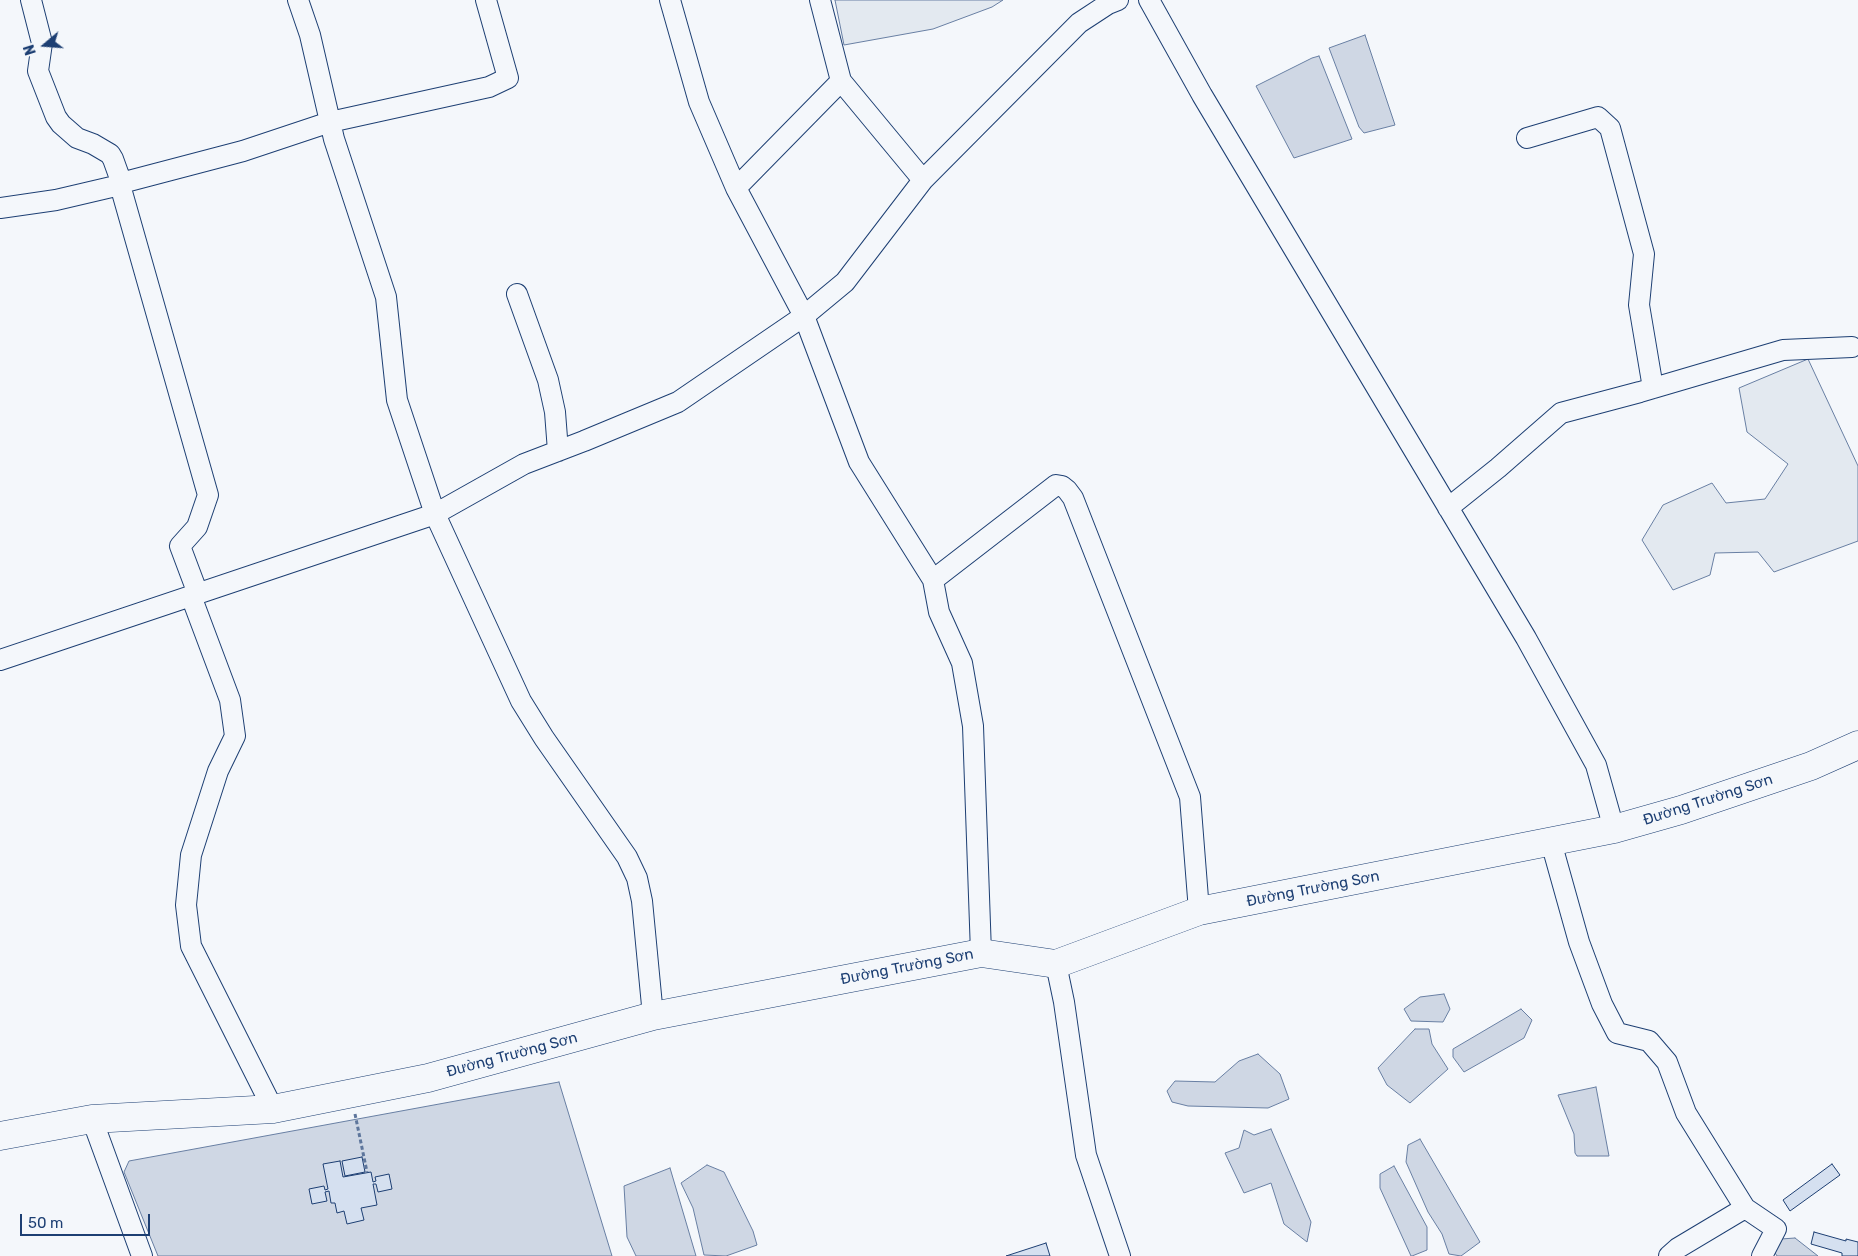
<!DOCTYPE html>
<meta charset="utf-8">
<style>
body{margin:0}
#map{position:relative;width:1858px;height:1256px;overflow:hidden;background:#f4f7fb;font-family:Rubik,sans-serif}
canvas{display:block}
.north{position:absolute;left:20px;top:20px;width:50px;height:50px;-webkit-text-stroke:4px #f4f7fb;paint-order:stroke;rotate:252deg;font-size:14px;font-weight:700;line-height:20px;text-align:center;color:#1d3f73}
.north::after{content:'';display:block;margin:auto;width:18px;height:22px;background:#1d3f73;clip-path:polygon(50% 0,100% 100%,50% 72%,0 100%)}
.scale{position:absolute;left:20px;top:1214px;width:130px;height:22px;box-sizing:border-box;border:2px solid #1d3f73;border-top:0;padding-left:6px;font-size:15px;line-height:18px;white-space:nowrap;color:#1d3f73;-webkit-text-stroke:4px #f4f7fb;paint-order:stroke}
</style>
<div id="map">
<canvas width="1858" height="1256"></canvas>
<div class="north">N</div>
<div class="scale">50 m</div>
</div>
<script>
const g = document.querySelector('canvas').getContext('2d');
g.lineJoin = 'round';
function paint(path, color) { g.fillStyle = color; g.fill(path, 'evenodd'); }
const shape = rows => new Path2D(rows.map(r => 'M' + r).join(''));
function trace(path, color, width, dash) { g.strokeStyle = color; g.lineWidth = width; g.lineCap = dash ? 'butt' : 'round'; g.setLineDash(dash || []); g.stroke(path); }
function label(font, color, halo, rows, align = 'center') {
  g.font = font + ' Rubik,sans-serif'; g.lineWidth = 4; g.setLineDash([]); g.textBaseline = 'middle'; g.strokeStyle = halo; g.fillStyle = color; for (const [text, x, y, turn = 0] of rows) {
    g.save(); g.translate(x, y); g.rotate((+turn || 0) * Math.PI / 180); g.textAlign = isNaN(turn) ? turn : align; if (halo) g.strokeText(text, 0, 0); g.fillText(text, 0, 0); g.restore();
  }
}
const green = shape([
 [835,0,1003,0,992,7,933,29,844,45,835,0],
 [1808,359,1858,466,1858,541,1774,572,1758,552,1715,553,1710,575,1673,590,1642,540,1663,505,1712,483,1726,503,1765,499,1788,464,1747,432,1739,388,1808,359]
]);
paint(green, '#e3e9f0');
trace(green, '#687fa3', 1);
const water = shape([
 [1365,35,1395,125,1364,133,1359,127,1329,48,1365,35],
 [1319,56,1352,139,1294,158,1256,86,1312,58,1319,56],
 [1444,994,1450,1009,1443,1022,1411,1021,1404,1009,1420,997,1444,994],
 [1521,1009,1532,1020,1524,1038,1464,1072,1453,1057,1453,1049,1521,1009],
 [1415,1029,1429,1029,1432,1044,1448,1069,1410,1103,1387,1085,1378,1068,1415,1029],
 [1258,1054,1280,1074,1289,1099,1268,1108,1188,1106,1172,1102,1167,1091,1175,1081,1215,1082,1239,1061,1258,1054],
 [559,1082,612,1256,158,1256,124,1172,129,1161,559,1082],
 [1596,1087,1609,1156,1577,1156,1575,1153,1574,1134,1558,1095,1596,1087],
 [1271,1129,1311,1222,1307,1242,1284,1224,1271,1183,1244,1193,1225,1153,1239,1148,1244,1130,1254,1135,1271,1129],
 [1420,1139,1480,1242,1461,1256,1449,1254,1442,1234,1428,1212,1406,1162,1408,1145,1420,1139],
 [707,1165,724,1172,753,1231,757,1245,726,1256,704,1255,693,1208,681,1183,707,1165],
 [1394,1166,1427,1227,1427,1250,1412,1256,1411,1256,1380,1188,1380,1174,1394,1166],
 [670,1168,696,1256,636,1256,627,1237,624,1186,670,1168],
 [1795,1238,1818,1256,1777,1256,1774,1251,1781,1239,1795,1238]
]);
paint(water, '#cfd7e4');
trace(water, '#687fa3', 1);
const building = shape([
 [362,1157,365,1172,345,1176,342,1161,362,1157],
 [340,1161,343,1177,371,1172,373,1182,376,1181,375,1177,389,1174,392,1189,378,1192,376,1184,373,1184,377,1205,361,1208,364,1220,347,1224,344,1211,337,1213,335,1203,331,1203,329,1191,325,1192,327,1201,312,1204,309,1189,324,1186,325,1190,328,1189,323,1164,340,1161],
 [1832,1164,1840,1175,1790,1211,1783,1200,1832,1164],
 [1814,1232,1846,1241,1846,1239,1858,1242,1858,1256,1842,1256,1842,1253,1811,1244,1814,1232],
 [1046,1243,1050,1256,1006,1256,1046,1243]
]);
paint(building, '#d5e0f0');
trace(building, '#1d3f73', 1);
const minor = shape([
 [31,0,42,43,38,71,56,117,61,124,77,138,93,144,110,154,113,159,122,184],
 [298,0,310,35,334,139,386,297,397,400,435,514,521,701,544,738,627,857,637,878,642,901,653,1016],
 [670,0,699,102,736,188,804,316,859,462,933,580,939,612,962,663,973,726,981,953],
 [820,0,841,81,923,180],
 [1149,0,1202,95,1526,638,1596,765,1614,829],
 [1527,138,1598,117,1610,128,1644,254,1639,305,1653,388],
 [736,188,841,81],
 [0,208,56,200,120,185],
 [517,294,548,380,555,412,558,451],
 [1448,508,1498,468,1561,413,1640,392,1783,350,1852,347],
 [933,580,1056,485,1062,486,1067,490,1073,498,1190,797,1199,911],
 [198,594,180,546,197,527,208,495,120,185,125,182,243,151,330,122,489,87,508,78,486,0],
 [191,596,230,700,235,736,218,771,191,855,186,905,191,946,273,1109],
 [0,660,435,514,524,464,584,441,678,402,804,316,845,282,923,180,1079,23,1108,4,1118,0],
 [1551,842,1579,942,1602,1004,1617,1033,1649,1041,1667,1062,1686,1113,1745,1208,1776,1229,1762,1256],
 [1056,964,1064,1002,1086,1155,1120,1256],
 [92,1119,142,1256],
 [1669,1256,1678,1248,1745,1208]
]);
const highway = shape([
 [0,1136,92,1119,273,1109,428,1078,653,1016,981,953,1056,964,1199,911,1614,829,1681,810,1811,766,1858,745]
]);
trace(minor, '#1d3f73', 22);
trace(highway, '#1d3f73', 29);
trace(shape([
 [355,1114,367,1172]
]), '#5e769c', 3, [4, 2.5]);
trace(minor, '#f4f7fb', 20);
trace(highway, '#f4f7fb', 28);
label('15px', '#1d3f73', '#f4f7fb', [
 ["Đường Trường Sơn",1708,800,-18],
 ["Đường Trường Sơn",1313,889,-11],
 ["Đường Trường Sơn",907,967,-11],
 ["Đường Trường Sơn",512,1055,-15]
]);
</script>
